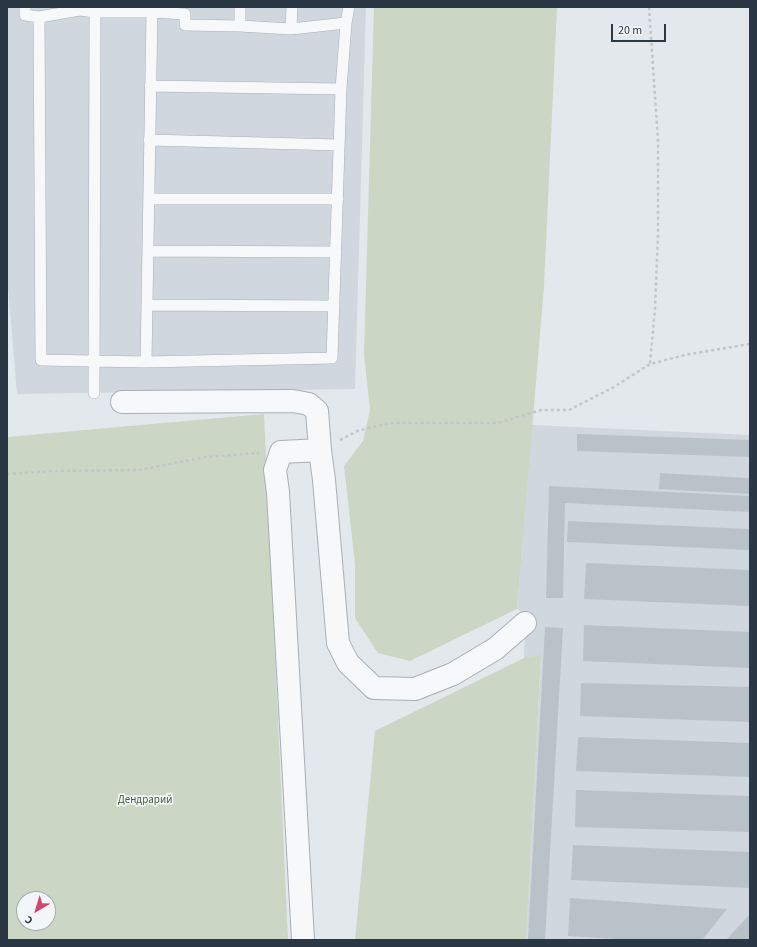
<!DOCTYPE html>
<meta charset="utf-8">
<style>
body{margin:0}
#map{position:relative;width:757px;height:947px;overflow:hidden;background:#e3e8ec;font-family:"Source Sans 3",sans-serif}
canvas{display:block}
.frame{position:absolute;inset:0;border:8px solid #2a3744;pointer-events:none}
.north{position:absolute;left:16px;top:891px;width:40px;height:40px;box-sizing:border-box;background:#f3f6f9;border:1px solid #a3aab1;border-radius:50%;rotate:218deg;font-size:11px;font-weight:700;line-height:16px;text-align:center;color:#2a3744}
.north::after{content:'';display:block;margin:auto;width:14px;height:18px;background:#d2476e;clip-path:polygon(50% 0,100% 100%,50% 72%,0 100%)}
.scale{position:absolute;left:611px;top:24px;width:55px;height:18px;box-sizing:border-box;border:2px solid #2a3744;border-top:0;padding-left:5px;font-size:12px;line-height:14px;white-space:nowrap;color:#2a3744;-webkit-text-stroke:3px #f3f6f9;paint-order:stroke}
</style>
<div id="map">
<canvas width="757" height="947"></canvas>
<div class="frame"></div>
<div class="north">С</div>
<div class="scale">20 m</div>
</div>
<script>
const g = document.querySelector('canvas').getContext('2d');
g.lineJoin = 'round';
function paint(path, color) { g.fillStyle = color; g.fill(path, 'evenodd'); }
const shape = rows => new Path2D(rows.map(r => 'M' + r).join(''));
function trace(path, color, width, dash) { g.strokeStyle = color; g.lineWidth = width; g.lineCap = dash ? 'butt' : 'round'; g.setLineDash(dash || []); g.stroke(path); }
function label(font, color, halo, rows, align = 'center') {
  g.font = font + ' "Source Sans 3",sans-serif'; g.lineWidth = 3.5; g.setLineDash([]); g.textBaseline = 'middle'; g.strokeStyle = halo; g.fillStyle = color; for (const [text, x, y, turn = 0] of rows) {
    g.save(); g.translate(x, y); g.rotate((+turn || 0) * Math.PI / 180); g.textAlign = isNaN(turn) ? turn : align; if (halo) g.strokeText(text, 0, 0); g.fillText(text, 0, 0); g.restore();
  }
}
paint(shape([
 [7,7,366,7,355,389,17,394,7,276],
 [532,425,750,435,750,940,526,940,541,656,524,658,526,614,517,609]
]), '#d1d7de');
paint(shape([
 [374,7,557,7,544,286,517,609,410,661,378,653,355,618,355,564,344,466,363,441,370,410,364,354],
 [264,414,288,940,7,940,7,437],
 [24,899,48,899,48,923,24,923],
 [541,655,526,940,355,940,375,731,524,658]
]), '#cbd6c4');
paint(shape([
 [577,434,750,440,750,457,577,451],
 [660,473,750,478,750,494,659,489],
 [549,486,750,496,750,512,565,503,563,598,546,598],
 [568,521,750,529,750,550,567,542],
 [586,563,750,570,750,606,584,599],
 [584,625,750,632,750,668,583,661],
 [545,627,563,628,545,940,528,940],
 [581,683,750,687,750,722,580,716],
 [578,737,750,743,750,777,576,771],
 [576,790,750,796,750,832,575,827],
 [573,845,750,852,750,888,571,880],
 [570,898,727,909,702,940,632,940,568,936],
 [750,914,750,940,726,940]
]), '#bac2c9');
const service = shape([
 [25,7,25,15,39,17,41,360,146,362,332,358,341,89,346,23,349,7],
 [81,7,80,10,95,12,152,12,185,14,185,25,240,26,291,29,346,23],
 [39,17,80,10],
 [240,26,240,7],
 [291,29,292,7],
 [150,86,341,89],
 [149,140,339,145],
 [149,199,338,199],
 [148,251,336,252],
 [147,305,334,306],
 [146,362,152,12],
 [94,393,95,12]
]);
const minor = shape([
 [122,402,293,401,309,404,317,411,320,450],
 [303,940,278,492,275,470,281,452,320,450,324,480,338,643,348,663,374,688,415,689,453,674,495,649,525,623]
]);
trace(service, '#a8afb6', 12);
trace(minor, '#a8afb6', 24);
trace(shape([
 [649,7,658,141,658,236,655,308,650,364],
 [340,440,357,431,389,423,498,423,541,410,569,410,614,387,650,364,685,355,750,344],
 [7,474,53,471,139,470,205,457,259,453]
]), '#c1c6cb', 2.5, [3, 3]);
trace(service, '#f6f8fa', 11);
trace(minor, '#f6f8fa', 22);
label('11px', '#456037', '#f3f6f9', [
 ["Дендрарий",145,801]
]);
</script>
